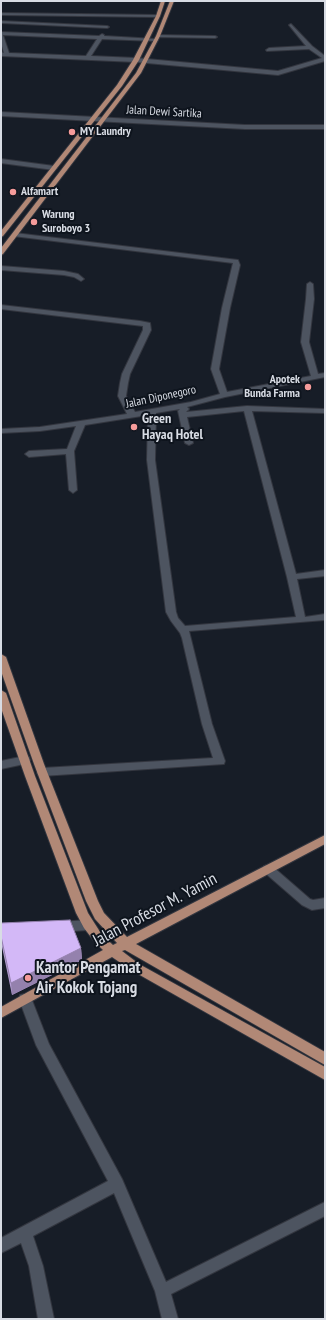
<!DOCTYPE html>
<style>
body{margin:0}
#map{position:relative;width:326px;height:1320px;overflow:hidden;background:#171d27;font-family:"PT Sans Narrow",sans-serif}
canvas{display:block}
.frame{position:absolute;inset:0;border:2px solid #d8dce4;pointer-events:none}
</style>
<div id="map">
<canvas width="326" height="1320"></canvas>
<div class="frame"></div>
</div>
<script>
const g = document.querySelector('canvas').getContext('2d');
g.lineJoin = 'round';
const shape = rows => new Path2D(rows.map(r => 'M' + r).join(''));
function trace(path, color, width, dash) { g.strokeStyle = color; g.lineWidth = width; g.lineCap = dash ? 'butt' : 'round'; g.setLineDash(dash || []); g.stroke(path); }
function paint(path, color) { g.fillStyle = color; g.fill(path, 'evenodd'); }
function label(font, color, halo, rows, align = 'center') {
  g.font = font + ' "PT Sans Narrow",sans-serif'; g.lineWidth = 4; g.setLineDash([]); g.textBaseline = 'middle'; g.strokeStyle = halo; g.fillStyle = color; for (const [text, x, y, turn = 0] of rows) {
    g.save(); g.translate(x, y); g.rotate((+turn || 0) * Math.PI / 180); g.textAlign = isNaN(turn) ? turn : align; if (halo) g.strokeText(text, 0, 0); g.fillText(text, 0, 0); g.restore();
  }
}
const minor = shape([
 [1,13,158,15,160,16,158,17,1,15,1,13],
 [1,21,107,26,109,27,107,28,1,23,1,21],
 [291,24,312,46,325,56,325,61,278,75,136,62,1,56,1,52,4,53,1,43,1,32,99,36,102,34,104,35,104,36,156,39,158,40,156,41,102,39,91,56,136,58,278,71,322,58,309,49,267,51,266,50,269,48,306,46,289,25,291,24],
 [3,35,97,39,86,56,9,53,3,35],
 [158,35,215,36,217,37,215,38,156,37,158,35],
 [1,112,245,125,325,125,325,129,245,129,1,116,1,112],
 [1,159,54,166,57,168,54,170,1,163,1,159],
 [15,233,238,260,240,265,230,308,219,369,227,392,311,376,301,342,306,299,307,284,310,282,313,284,314,299,309,342,318,374,325,373,325,377,225,397,187,407,189,409,186,412,247,406,325,409,325,413,252,411,296,574,325,570,325,576,297,579,305,617,325,614,325,620,189,631,212,724,225,761,224,764,42,776,38,775,37,772,38,769,42,768,213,758,202,724,182,638,180,633,171,621,166,612,147,460,148,415,85,425,74,451,77,490,73,493,69,490,66,454,29,457,25,454,29,451,67,449,76,426,40,431,1,433,1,429,40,427,127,414,118,396,120,383,122,374,143,330,143,326,1,309,1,305,140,321,150,323,151,330,130,374,128,383,126,396,135,412,191,402,220,394,211,369,222,308,233,263,13,236,12,235,15,233],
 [180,409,178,411,185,443,189,445,193,443,187,417,244,411,287,577,296,617,185,626,178,618,176,612,155,460,156,413,180,409],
 [1,266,64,271,78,274,84,279,81,281,74,277,64,275,1,270,1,266],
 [25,756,29,757,30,760,29,763,1,769,1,761,25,756],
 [268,865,272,866,310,899,313,900,325,898,325,908,312,910,302,905,264,872,262,869,264,866,268,865],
 [88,920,92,922,94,925,92,928,88,930,59,932,55,930,53,927,55,924,59,922,88,920],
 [25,994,30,995,49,1044,122,1179,166,1282,325,1202,325,1216,171,1294,178,1319,162,1319,155,1291,114,1193,33,1236,43,1266,54,1319,38,1319,29,1266,21,1243,1,1253,1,1238,108,1181,36,1045,19,999,20,995,25,994]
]);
const major = shape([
 [161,1,165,1,160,16,139,60,122,86,3,236,1,237,1,231,117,85,133,60,156,16,161,1],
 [170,1,174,1,160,36,141,73,3,254,1,255,1,248,136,73,156,36,170,1],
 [1,654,6,657,44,764,98,901,104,913,127,937,325,835,325,844,136,944,325,1052,325,1065,125,950,122,951,139,964,325,1067,325,1080,131,970,112,957,1,1018,1,1007,103,950,94,941,84,928,76,913,25,776,1,708,1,690,6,693,35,776,88,913,102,935,113,945,117,943,95,919,86,901,34,764,1,671,1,654]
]);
trace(minor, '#33363f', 2);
trace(major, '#33363f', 2);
paint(minor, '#4d5460');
paint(major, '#b18876');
paint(shape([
 [1,923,81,948,82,960,12,995,1,942]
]), '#b59ed4');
paint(shape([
 [81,948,82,960,12,995,11,983]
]), '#9481ad');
const building = shape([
 [70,920,81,948,11,983,1,936,1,923,70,920]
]);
paint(building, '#d3b8f7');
trace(building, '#9481ad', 1);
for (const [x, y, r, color] of [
 [72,132,4,"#f59b9a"],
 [13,192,4,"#f59b9a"],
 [34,222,4,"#f59b9a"],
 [308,387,4,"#f59b9a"],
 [134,427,4,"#f59b9a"],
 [28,978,4,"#f59b9a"]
]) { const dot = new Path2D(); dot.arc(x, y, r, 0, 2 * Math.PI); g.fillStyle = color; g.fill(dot); trace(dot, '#0e141d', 1.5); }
label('12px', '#d8dce4', '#0e141d', [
 ["Jalan Dewi Sartika",164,112,3],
 ["Jalan Diponegoro",161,397,-12]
]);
label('bold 12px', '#d8dce4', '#0e141d', [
 ["MY Laundry",80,132],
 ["Alfamart",21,192],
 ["Warung",42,215],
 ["Suroboyo 3",42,229],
 ["Apotek",300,380,"right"],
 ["Bunda Farma",300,394,"right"]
], 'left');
label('bold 14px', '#d8dce4', '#0e141d', [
 ["Green",142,419],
 ["Hayaq Hotel",142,435]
], 'left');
label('17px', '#d8dce4', '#0e141d', [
 ["Jalan Profesor M. Yamin",155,910,-28]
]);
label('bold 17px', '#d8dce4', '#0e141d', [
 ["Kantor Pengamat",36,968],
 ["Air Kokok Tojang",36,988]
], 'left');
</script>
